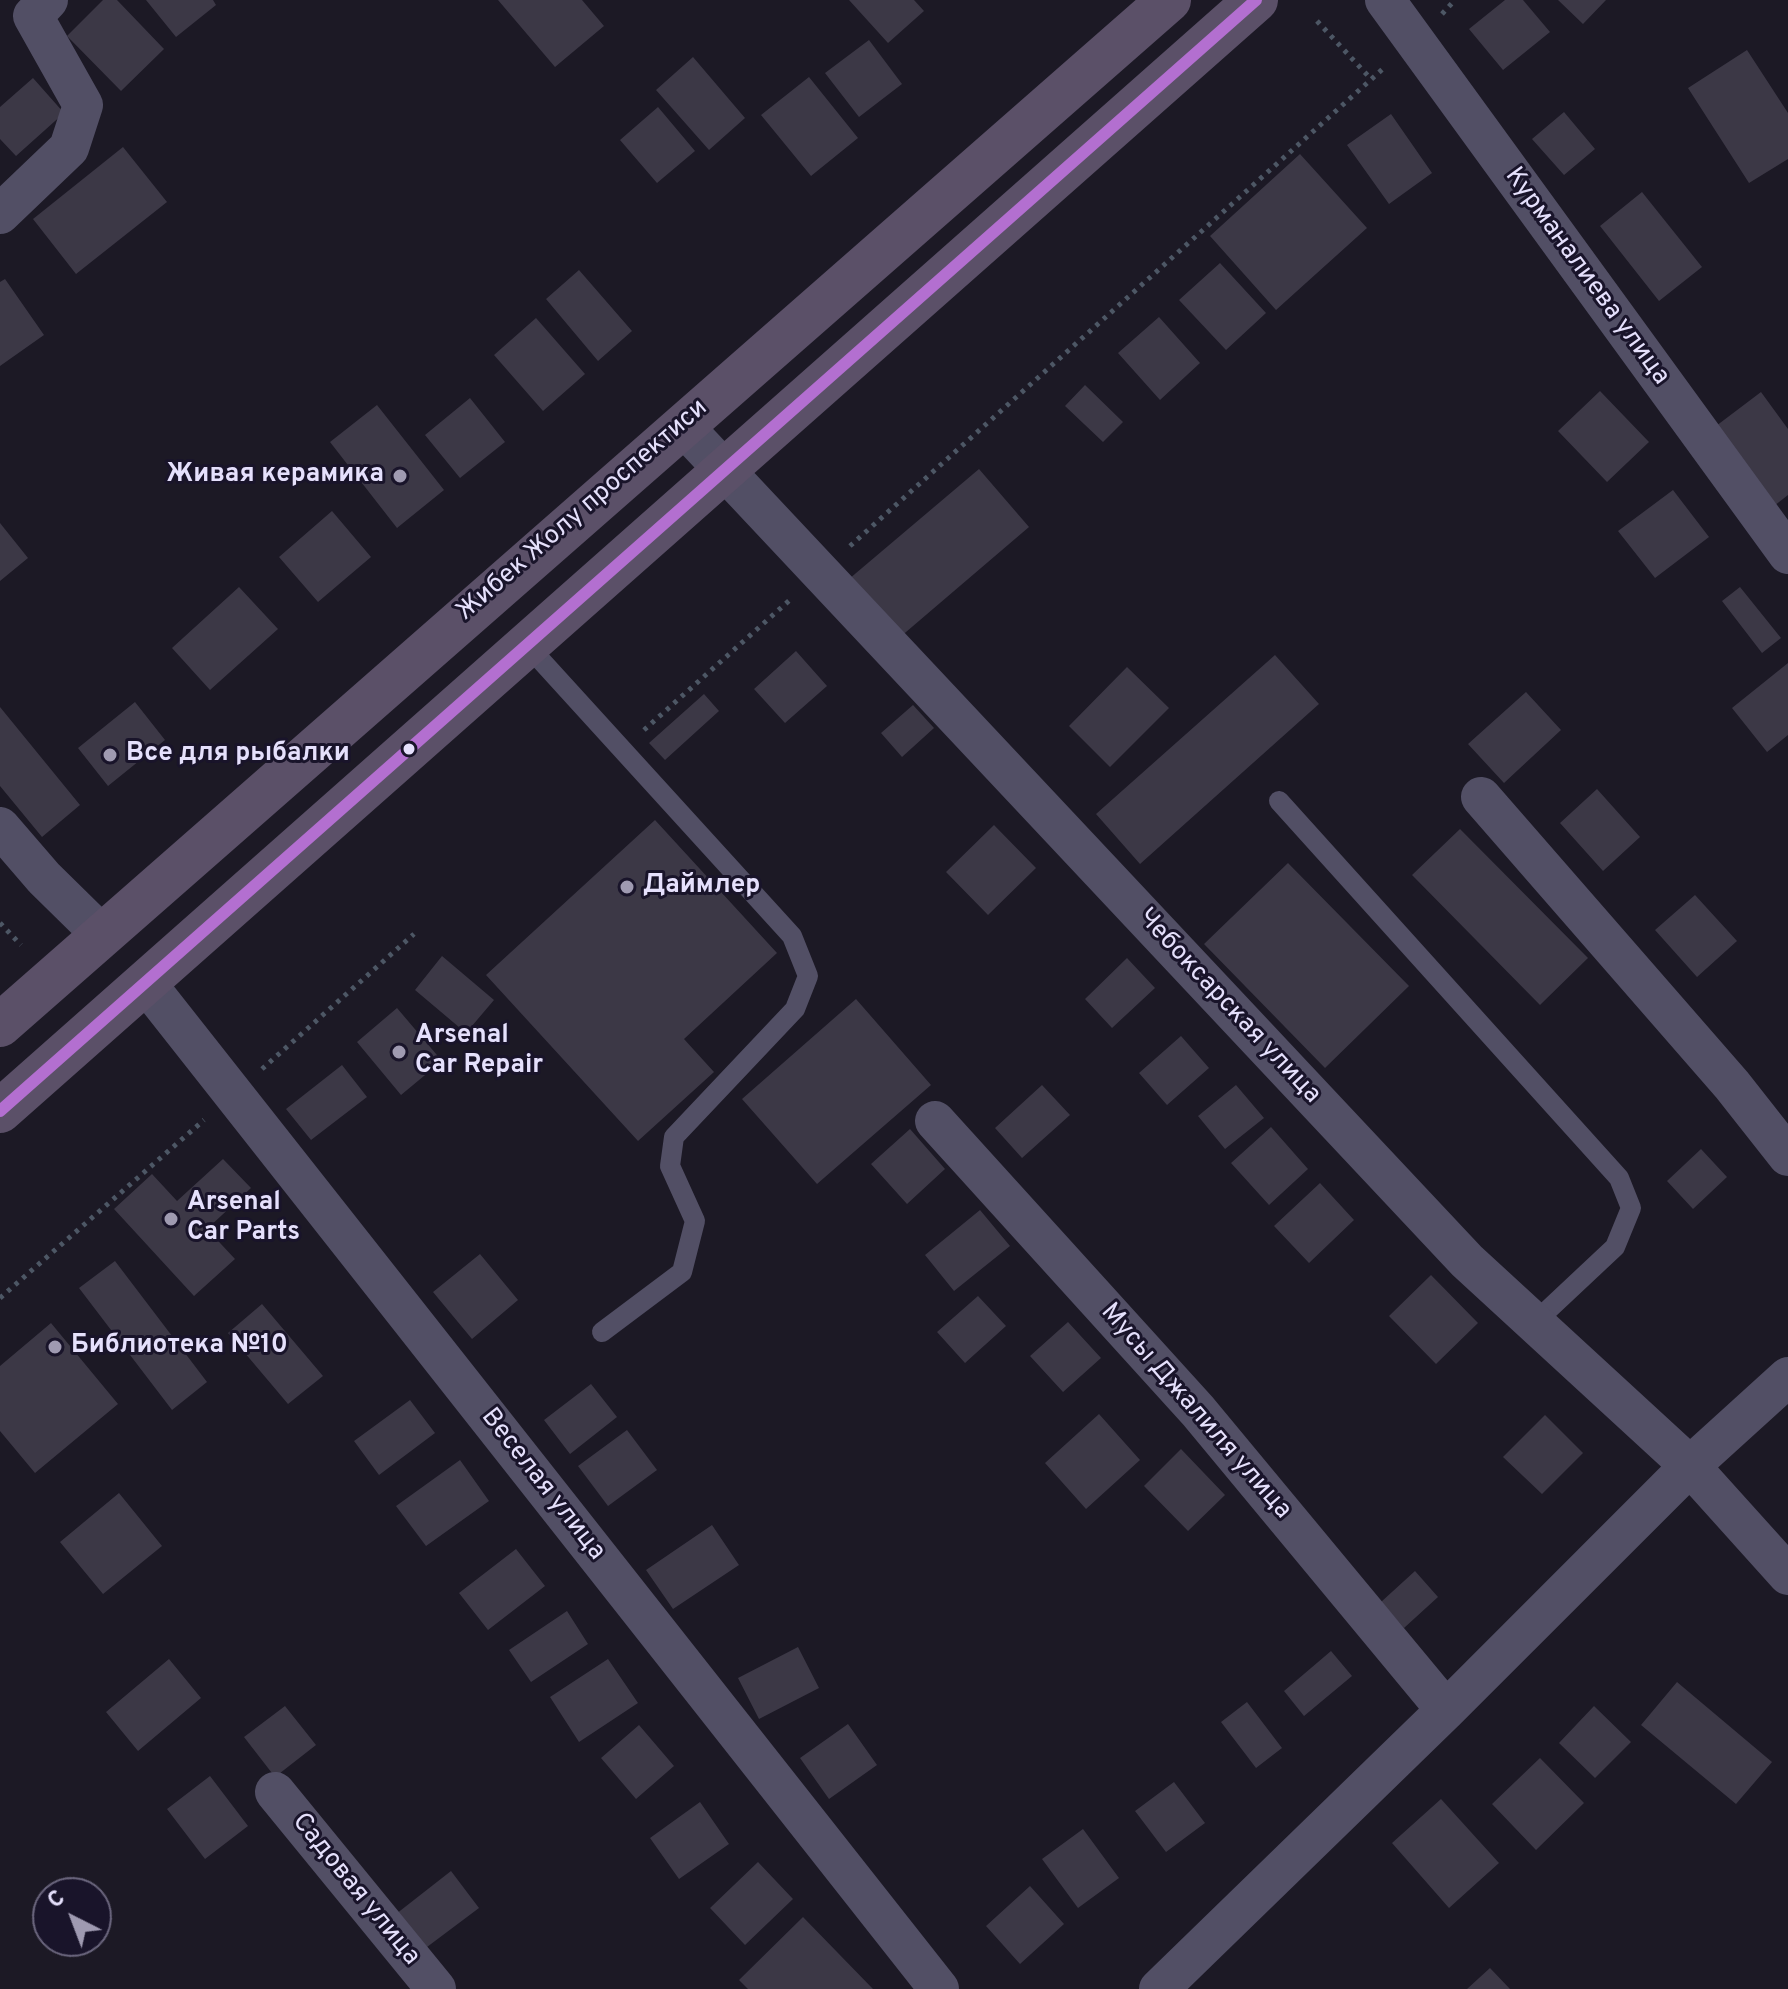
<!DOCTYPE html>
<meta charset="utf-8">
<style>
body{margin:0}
#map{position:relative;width:1788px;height:1989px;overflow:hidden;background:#1c1925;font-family:Overpass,sans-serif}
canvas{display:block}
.north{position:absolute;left:32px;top:1877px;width:80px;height:80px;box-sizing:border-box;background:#19142a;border:2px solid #6b667e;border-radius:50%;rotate:318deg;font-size:22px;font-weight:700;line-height:32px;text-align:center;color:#e5e0fc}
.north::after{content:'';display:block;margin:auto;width:28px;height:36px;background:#9f9ab1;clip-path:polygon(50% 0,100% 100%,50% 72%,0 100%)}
</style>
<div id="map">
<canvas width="1788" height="1989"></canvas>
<div class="north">С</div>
</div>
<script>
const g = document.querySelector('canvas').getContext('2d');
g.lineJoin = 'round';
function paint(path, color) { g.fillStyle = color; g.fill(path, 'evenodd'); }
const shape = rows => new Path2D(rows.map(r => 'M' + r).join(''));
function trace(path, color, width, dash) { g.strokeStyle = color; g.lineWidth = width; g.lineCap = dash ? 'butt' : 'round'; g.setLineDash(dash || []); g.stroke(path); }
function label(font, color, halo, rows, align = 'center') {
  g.font = font + ' Overpass,sans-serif'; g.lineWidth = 6; g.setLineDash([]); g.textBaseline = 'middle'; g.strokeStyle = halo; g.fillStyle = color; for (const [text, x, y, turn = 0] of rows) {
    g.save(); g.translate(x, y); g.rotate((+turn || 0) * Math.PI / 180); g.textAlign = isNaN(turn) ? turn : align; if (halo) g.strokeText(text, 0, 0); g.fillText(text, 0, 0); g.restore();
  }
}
paint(shape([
 [103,0,117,0,164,49,121,91,67,36],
 [146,0,213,0,216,5,176,37],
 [498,0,582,0,604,26,555,67],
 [849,0,914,0,924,11,888,43],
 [1505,0,1523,0,1550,32,1503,70,1469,29],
 [1558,0,1606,0,1583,24],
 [869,40,902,84,859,117,825,73],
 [1747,50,1788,113,1788,159,1749,183,1688,88],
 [693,57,745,118,709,150,656,90],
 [809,77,858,138,811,176,761,115],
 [33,78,64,113,16,156,0,139,0,107],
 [658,107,695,151,657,183,620,140],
 [1564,112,1595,149,1564,175,1532,139],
 [1391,114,1432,173,1389,204,1347,145],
 [123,147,167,202,76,274,33,219],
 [1300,154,1367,228,1276,310,1210,236],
 [1642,192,1702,267,1659,301,1600,226],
 [1220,263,1266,313,1226,350,1179,300],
 [579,270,632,331,598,361,546,299],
 [5,279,44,335,0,366,0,282],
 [1159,317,1200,363,1160,400,1118,353],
 [536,318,585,374,543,411,494,355],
 [1085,385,1123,422,1103,442,1065,406],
 [1600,391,1649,442,1607,482,1558,431],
 [1761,392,1788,429,1788,495,1774,506,1716,426],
 [470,398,505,442,460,478,425,435],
 [377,405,444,490,397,528,330,442],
 [979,469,1029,527,899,638,849,579],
 [1673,490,1709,537,1655,578,1618,531],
 [332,511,371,557,318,602,279,557],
 [0,523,28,558,0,581],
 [239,587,278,629,210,690,172,648],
 [1740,587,1781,638,1762,653,1722,601],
 [796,651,827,686,785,723,754,689],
 [1275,655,1319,704,1140,864,1096,814],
 [1788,663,1788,735,1767,752,1732,708],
 [1127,667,1169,708,1110,767,1069,726],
 [1526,692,1561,730,1504,783,1468,744],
 [704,694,719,711,665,760,649,743],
 [135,702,165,740,108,786,78,748],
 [913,705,934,728,902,757,881,733],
 [0,707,80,805,42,837,0,786],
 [1597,789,1640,837,1603,871,1560,823],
 [655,820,777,953,684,1039,714,1072,638,1141,486,975],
 [994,825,1036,868,988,915,946,872],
 [1460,829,1588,958,1540,1005,1412,875],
 [1288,863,1409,986,1325,1068,1204,944],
 [1695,895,1737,941,1697,977,1655,930],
 [442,956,494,1000,466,1033,415,990],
 [1127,958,1155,988,1112,1028,1085,999],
 [856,999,931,1085,817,1184,742,1099],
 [397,1008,442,1061,401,1095,357,1042],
 [1181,1036,1209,1068,1167,1105,1139,1073],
 [342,1065,367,1097,311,1140,286,1109],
 [1042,1085,1070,1115,1022,1158,995,1128],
 [1236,1085,1264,1118,1225,1149,1198,1116],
 [1271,1127,1308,1169,1269,1205,1231,1163],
 [910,1129,945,1169,907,1204,871,1164],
 [1701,1149,1727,1177,1693,1209,1667,1181],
 [223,1159,251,1188,207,1229,235,1259,194,1296,114,1209,152,1174,177,1201],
 [1320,1183,1354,1220,1309,1263,1274,1226],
 [980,1210,1010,1246,954,1291,925,1255],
 [480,1254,518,1300,472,1339,433,1292],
 [115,1261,207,1382,172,1410,79,1288],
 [1431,1275,1478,1323,1436,1364,1389,1316],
 [978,1296,1006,1326,965,1363,937,1332],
 [262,1304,323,1376,288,1404,228,1333],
 [1068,1322,1101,1358,1063,1392,1030,1356],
 [51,1323,118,1404,35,1473,0,1431,0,1366],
 [591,1384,617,1417,570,1454,544,1420],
 [410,1400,435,1433,379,1475,354,1441],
 [1099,1414,1140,1460,1086,1509,1045,1463],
 [1545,1415,1583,1453,1542,1494,1503,1457],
 [627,1430,657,1470,608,1506,578,1466],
 [1181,1449,1225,1495,1188,1531,1144,1486],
 [460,1460,489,1501,426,1546,396,1506],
 [119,1493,162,1546,103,1594,60,1542],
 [712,1525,739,1565,673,1609,646,1570],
 [516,1549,545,1586,488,1630,459,1593],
 [1415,1571,1438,1597,1404,1628,1381,1602],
 [567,1611,588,1644,531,1682,509,1650],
 [798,1647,819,1688,759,1719,738,1678],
 [1331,1651,1352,1676,1304,1716,1284,1691],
 [169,1659,201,1698,138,1751,106,1712],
 [608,1659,638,1703,579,1742,550,1697],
 [1677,1682,1772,1762,1736,1804,1641,1725],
 [1247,1702,1282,1748,1256,1768,1221,1722],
 [285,1706,316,1745,275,1777,244,1737],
 [1594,1706,1631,1742,1595,1778,1559,1743],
 [848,1724,877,1765,829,1799,800,1758],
 [639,1725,674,1766,636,1799,601,1758],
 [1540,1758,1584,1803,1536,1850,1492,1804],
 [210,1776,248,1826,205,1859,167,1809],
 [1174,1782,1205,1823,1166,1852,1135,1811],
 [1441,1799,1499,1863,1449,1908,1392,1843],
 [700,1802,729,1844,679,1879,650,1838],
 [1083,1829,1119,1878,1078,1908,1042,1859],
 [758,1862,793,1899,745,1945,710,1908],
 [451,1871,479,1908,423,1950,396,1914],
 [1030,1886,1064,1924,1020,1964,986,1926],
 [803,1917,873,1989,748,1989,739,1980],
 [1490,1968,1510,1989,1467,1989]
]), '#3c3846');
trace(shape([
 [1442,14,1455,0],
 [1317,21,1371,79],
 [850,546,1385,67],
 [644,730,792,598],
 [0,923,21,945],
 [262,1069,414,934],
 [0,1298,204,1120]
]), '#4d5765', 5, [4, 6]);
trace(shape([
 [527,645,792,936,808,976,795,1009,674,1137,670,1166,695,1221,682,1272,602,1332],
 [1279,801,1619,1178,1631,1208,1615,1247,1534,1323]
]), '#524f65', 20);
trace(shape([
 [1385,0,1788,554],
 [0,214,69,148,83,105,33,16,48,0],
 [682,425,1467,1261,1690,1466,1788,1575],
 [1481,797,1732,1085,1788,1156],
 [0,827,44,878,101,934],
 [145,982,939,1989],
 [935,1121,1198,1411,1446,1710],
 [275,1792,436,1989],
 [1159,1989,1446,1710,1690,1466,1788,1377]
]), '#524f65', 40);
trace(shape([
 [0,1025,1169,0],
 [0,1111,1256,0]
]), '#5b5068', 44);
trace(shape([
 [0,1111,1256,0]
]), '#b36fd0', 12);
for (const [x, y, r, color] of [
 [400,476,8,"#9f9ab1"],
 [409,749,7,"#e5e0fc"],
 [110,755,8,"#9f9ab1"],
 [627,887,8,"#9f9ab1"],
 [399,1052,8,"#9f9ab1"],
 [171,1219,8,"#9f9ab1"],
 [55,1347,8,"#9f9ab1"]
]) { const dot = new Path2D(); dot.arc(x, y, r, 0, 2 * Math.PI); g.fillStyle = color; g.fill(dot); trace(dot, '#19142a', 3); }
label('26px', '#e5e0fc', '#19142a', [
 ["Курманалиева улица",1586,277,54],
 ["Жибек Жолу проспектиси",583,511,-41],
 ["Чебоксарская улица",1228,1007,47],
 ["Мусы Джалиля улица",1195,1412,49],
 ["Веселая улица",542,1485,52],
 ["Садовая улица",355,1890,51]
]);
label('bold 26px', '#e5e0fc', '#19142a', [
 ["Живая керамика",384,476,"right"],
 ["Все для рыбалки",126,755],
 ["Даймлер",643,887],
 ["Arsenal",415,1037],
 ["Car Repair",415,1067],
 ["Arsenal",187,1204],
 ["Car Parts",187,1234],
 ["Библиотека №10",71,1347]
], 'left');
</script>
